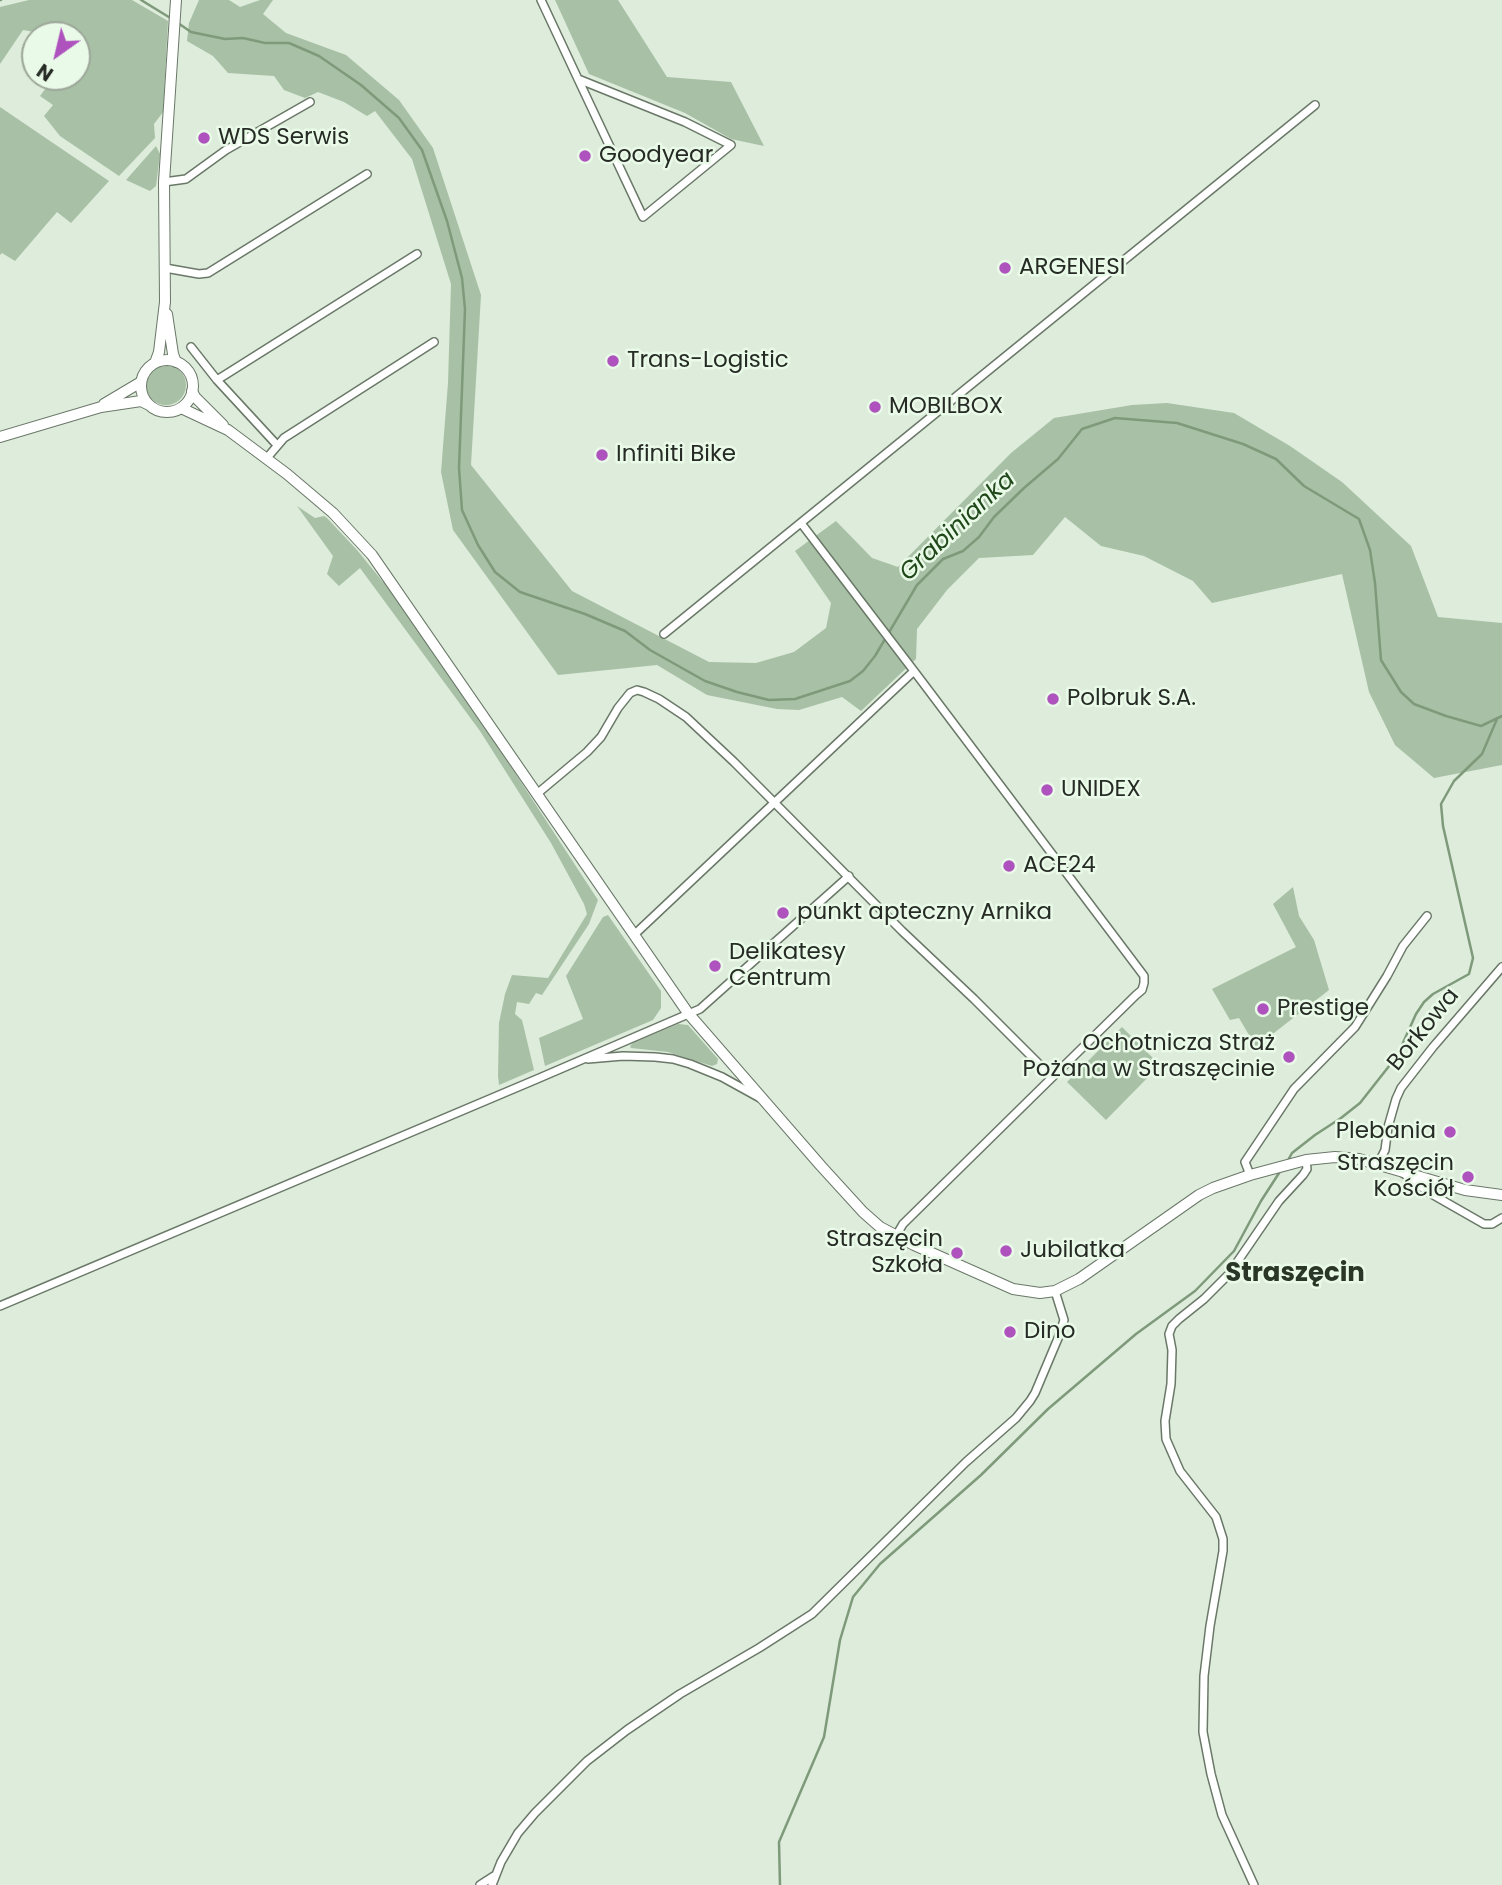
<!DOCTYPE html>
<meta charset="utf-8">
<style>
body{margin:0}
#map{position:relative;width:1502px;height:1885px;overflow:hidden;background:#ddecdb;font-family:Poppins,sans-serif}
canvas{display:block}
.north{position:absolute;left:21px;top:21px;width:70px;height:70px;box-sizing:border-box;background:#eafae8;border:2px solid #9ca79a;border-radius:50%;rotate:214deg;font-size:19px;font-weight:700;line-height:28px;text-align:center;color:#262b25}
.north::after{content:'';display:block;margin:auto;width:24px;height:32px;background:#ae53be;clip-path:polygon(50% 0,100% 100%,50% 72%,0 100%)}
</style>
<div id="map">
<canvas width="1502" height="1885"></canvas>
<div class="north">N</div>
</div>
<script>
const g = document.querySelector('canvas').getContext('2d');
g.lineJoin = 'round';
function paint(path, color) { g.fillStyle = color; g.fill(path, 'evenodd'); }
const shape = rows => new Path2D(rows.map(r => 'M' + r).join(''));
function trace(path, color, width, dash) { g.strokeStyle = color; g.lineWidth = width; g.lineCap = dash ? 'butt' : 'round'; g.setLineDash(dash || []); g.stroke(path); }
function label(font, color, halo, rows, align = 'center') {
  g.font = font + ' Poppins,sans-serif'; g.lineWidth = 5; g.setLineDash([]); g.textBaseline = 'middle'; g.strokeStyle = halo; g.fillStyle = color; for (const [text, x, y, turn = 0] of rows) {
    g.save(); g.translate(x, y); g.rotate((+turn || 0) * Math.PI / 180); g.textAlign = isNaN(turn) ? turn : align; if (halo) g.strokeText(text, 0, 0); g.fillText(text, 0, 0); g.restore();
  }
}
paint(shape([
 [29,0,132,0,168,21,163,112,154,124,155,138,119,176,60,136,44,116,53,105,40,96,54,77,77,77,77,47,82,40,77,39,77,35,53,35,23,30,0,64,0,7],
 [199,0,229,0,240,7,260,0,273,0,263,14,286,33,346,55,399,100,433,148,481,295,471,465,572,591,709,662,756,663,794,652,826,628,831,603,795,551,836,521,872,558,898,567,1011,453,1054,418,1132,405,1167,403,1234,413,1290,446,1342,482,1411,546,1438,617,1502,623,1502,765,1434,778,1395,745,1369,692,1342,574,1212,603,1193,581,1144,556,1101,546,1065,517,1033,555,979,558,947,590,917,629,916,659,861,711,842,697,799,710,777,709,707,695,657,665,558,675,453,530,441,472,448,383,451,284,412,159,375,111,367,116,344,102,318,92,305,98,284,90,274,76,228,73,213,56,187,41,189,23],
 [555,0,618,0,667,77,731,82,764,146,731,139,685,113,589,74],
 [0,107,109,181,71,223,57,212,15,261,2,253,0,255],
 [156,146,160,154,156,186,150,191,126,180],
 '146 385a20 20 0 1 1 40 0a20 20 0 1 1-40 0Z',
 [297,506,315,518,324,516,327,518,357,550,383,582,385,581,466,698,598,900,589,924,542,995,536,993,529,1004,517,1002,515,1014,522,1020,534,1070,499,1085,498,1076,499,1023,505,994,512,975,548,978,587,914,584,904,551,843,480,731,360,568,339,586,327,574,333,556],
 [1293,887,1299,916,1314,940,1329,990,1256,1047,1239,1018,1230,1020,1212,989,1296,947,1273,904],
 [608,915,661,991,661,1008,653,1020,545,1066,539,1038,583,1019,566,976,603,917],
 [678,1024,688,1025,718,1059,717,1064,712,1066,668,1052,631,1048,630,1046,633,1043],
 [1122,1027,1160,1065,1106,1120,1067,1082]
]), '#a8c0a5');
trace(shape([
 [0,0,1,0],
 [141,0,172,19],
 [178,23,191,32,225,39,243,38,265,43,289,43,319,56,361,85,399,118,422,150,447,221,462,278,465,309,459,468,462,510,478,545,495,572,520,592,585,614,625,631,650,650,705,681,737,692,769,700,795,699,850,681,863,671,875,656,917,585,943,559,963,551,979,537,994,517,1024,488,1058,459,1082,429,1115,418,1177,423,1243,444,1276,459,1304,486,1359,519,1370,550,1375,583,1381,660,1401,692,1414,704,1446,716,1481,726,1502,716],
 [1287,1162,1292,1153,1315,1135,1341,1118,1360,1103,1397,1056,1416,1014,1424,1002,1433,994,1469,974,1473,958,1443,826,1441,804,1454,781,1482,754,1497,719],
 [780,1885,779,1842,824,1737,840,1640,853,1597,880,1564,981,1475,1048,1409,1136,1334,1195,1291,1234,1251,1261,1201,1281,1170]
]), '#7e9a7a', 2.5);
const minor = shape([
 [541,0,578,79,643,217,731,145,685,122,578,79],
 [164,182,186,179,226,150,310,102],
 [165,268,199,274,208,273,367,174],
 [191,347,217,380,277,445],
 [217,380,417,254],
 [266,459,284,438,434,342],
 [664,634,1315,105],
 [538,793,587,752,601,737,618,708,630,693,637,690,644,692,659,699,686,717,734,762,902,931,974,999,1052,1077],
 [635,934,914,671,801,523],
 [588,1059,623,1056,655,1057,673,1059,690,1064,722,1077,760,1098],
 [1378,1164,1385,1150,1388,1127,1396,1099,1401,1088,1433,1047,1502,967],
 [1403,1173,1428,1192,1484,1224,1492,1224,1502,1218],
 [1250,1175,1245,1162,1294,1089,1355,1027,1387,976,1403,946,1427,916],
 [896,1236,903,1224,1136,995,1142,990,1144,983,1144,976,1138,968,914,671],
 [0,1306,537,1079,700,1009,849,876],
 [480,1885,494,1876],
 [492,1885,501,1862,518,1833,535,1813,587,1761,627,1730,680,1694,759,1648,812,1614,966,1462,1016,1418,1030,1401,1035,1393,1059,1336,1064,1320,1055,1291],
 [1254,1885,1222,1815,1211,1774,1203,1732,1204,1676,1210,1626,1223,1551,1223,1539,1216,1517,1180,1471,1166,1439,1165,1421,1171,1384,1172,1350,1169,1334,1172,1326,1179,1319,1204,1299,1229,1274,1279,1201,1303,1175,1307,1169,1306,1160]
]);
const tertiary = shape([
 [167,314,173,354,176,362],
 '141 386a26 26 0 1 1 52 0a26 26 0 1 1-52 0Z',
 [155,363,159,352,165,302,164,182,176,0],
 [192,391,195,397,223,425],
 [104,404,141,382],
 [181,408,228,430,287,474,333,513,372,555,688,1013,821,1166,863,1212,880,1227,914,1245,1013,1289,1040,1293,1055,1291,1079,1279,1199,1195,1213,1188,1250,1175,1306,1160,1335,1157,1359,1159,1465,1190,1502,1195],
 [0,437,101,407,141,401,149,405]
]);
trace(minor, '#6a7868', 10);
trace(tertiary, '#6a7868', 12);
trace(minor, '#fff', 7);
trace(tertiary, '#fff', 10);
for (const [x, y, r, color] of [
 [204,138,7,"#ae53be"],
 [585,156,7,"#ae53be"],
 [1005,268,7,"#ae53be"],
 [613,361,7,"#ae53be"],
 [875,407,7,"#ae53be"],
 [602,455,7,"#ae53be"],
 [1053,699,7,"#ae53be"],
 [1047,790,7,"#ae53be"],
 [1009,866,7,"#ae53be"],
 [783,913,7,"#ae53be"],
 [715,966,7,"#ae53be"],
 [1263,1009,7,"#ae53be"],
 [1289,1057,7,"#ae53be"],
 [1450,1132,7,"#ae53be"],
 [1468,1177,7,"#ae53be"],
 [1006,1251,7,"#ae53be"],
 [957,1253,7,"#ae53be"],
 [1010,1332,7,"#ae53be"]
]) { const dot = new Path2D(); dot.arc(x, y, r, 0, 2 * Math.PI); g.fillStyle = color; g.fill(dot); trace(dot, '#eafae8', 2.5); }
label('23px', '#262b25', '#eafae8', [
 ["WDS Serwis",218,138],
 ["Goodyear",599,156],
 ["ARGENESI",1019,268],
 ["Trans-Logistic",627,361],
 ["MOBILBOX",889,407],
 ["Infiniti Bike",616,455],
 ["Polbruk S.A.",1067,699],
 ["UNIDEX",1061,790],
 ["ACE24",1023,866],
 ["punkt apteczny Arnika",797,913],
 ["Delikatesy",729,953],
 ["Centrum",729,979],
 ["Prestige",1277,1009],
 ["Ochotnicza Straż",1275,1044,"right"],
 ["Pożana w Straszęcinie",1275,1070,"right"],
 ["Plebania",1436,1132,"right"],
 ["Straszęcin",1454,1164,"right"],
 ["Kościół",1454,1190,"right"],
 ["Straszęcin",943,1240,"right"],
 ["Szkoła",943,1266,"right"],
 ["Jubilatka",1020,1251],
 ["Dino",1024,1332]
], 'left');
label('23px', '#262b25', '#eafae8', [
 ["Borkowa",1424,1030,-51]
]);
label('italic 24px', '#20481a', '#eafae8', [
 ["Grabinianka",958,527,-43]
]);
label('bold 26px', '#2a3628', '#eafae8', [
 ["Straszęcin",1295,1274]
]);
</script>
